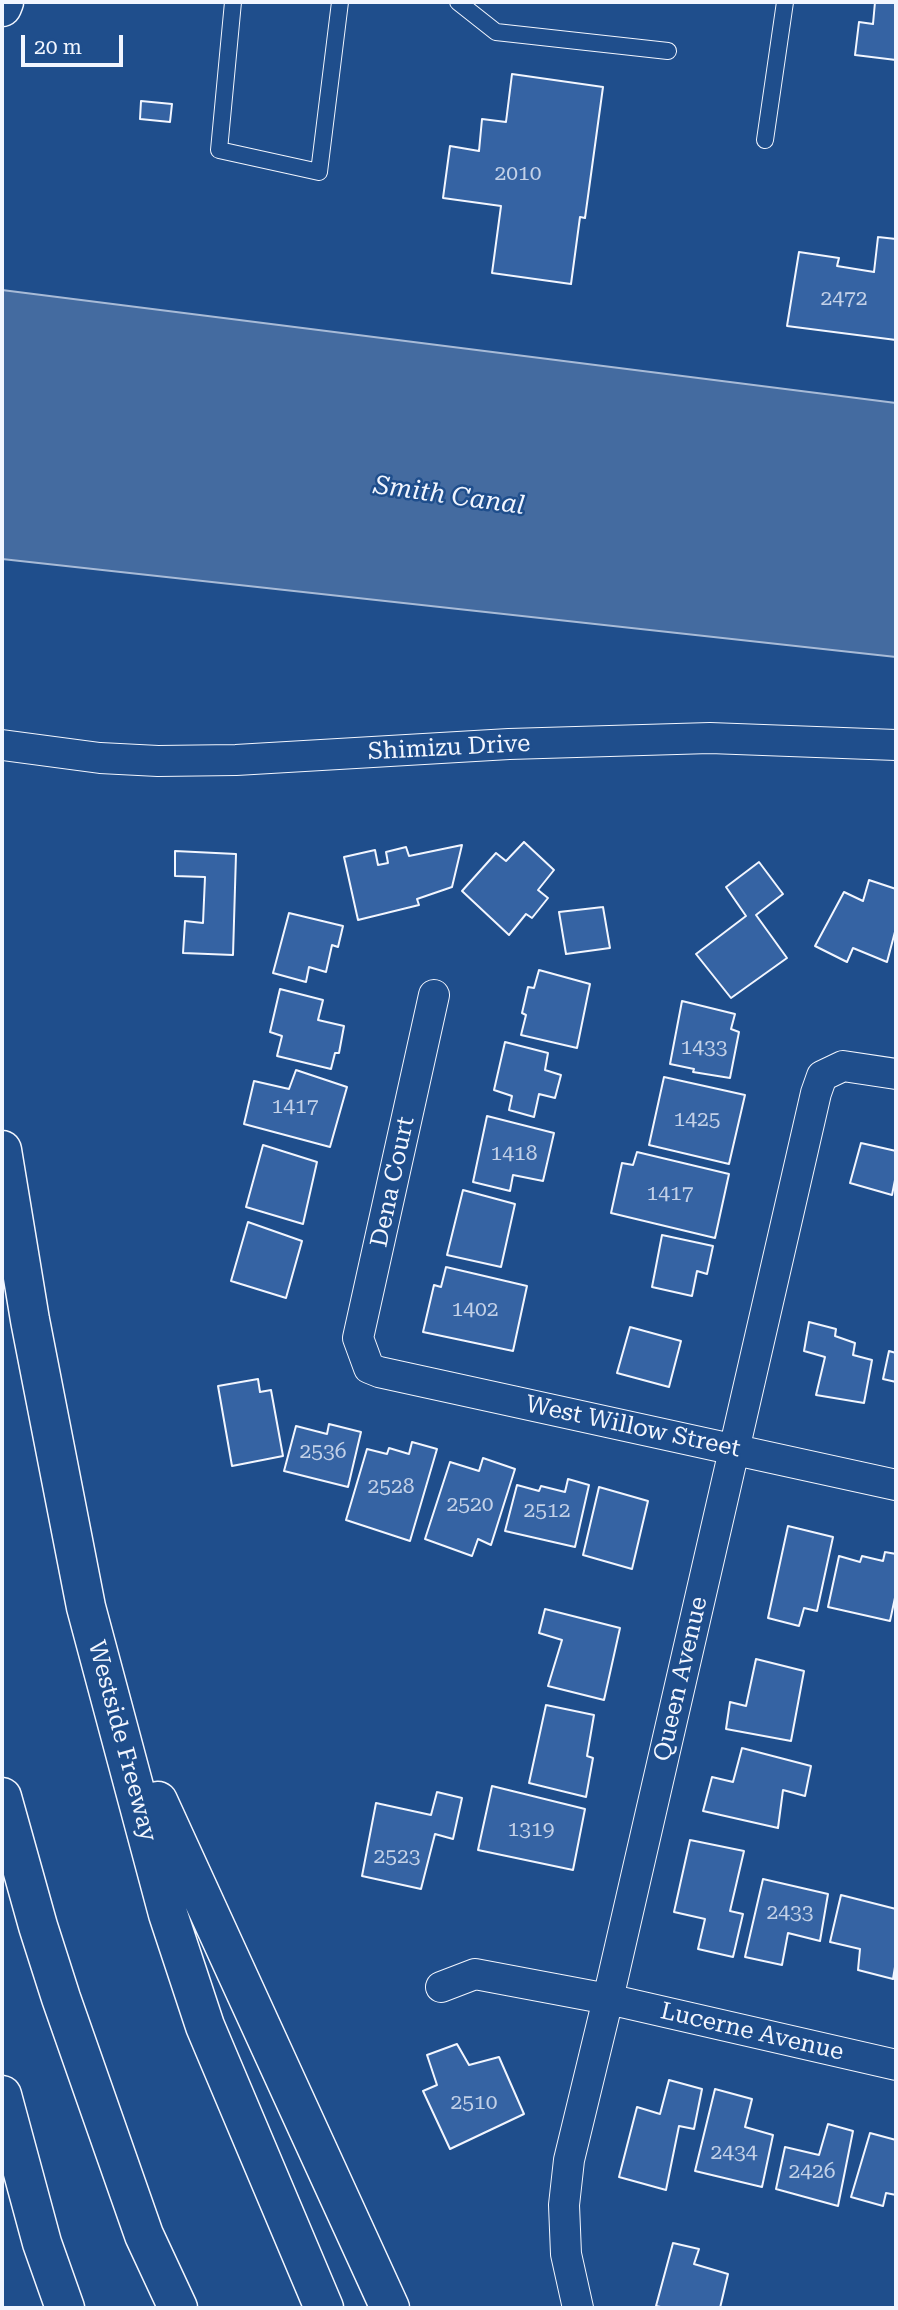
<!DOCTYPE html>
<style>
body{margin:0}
#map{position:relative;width:898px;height:2310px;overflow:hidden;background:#1f4e8c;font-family:"Roboto Serif",serif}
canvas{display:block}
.frame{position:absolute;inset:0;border:4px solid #f2f6ff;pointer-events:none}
.scale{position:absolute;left:21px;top:35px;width:102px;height:32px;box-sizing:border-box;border:4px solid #f2f6ff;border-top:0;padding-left:9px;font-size:21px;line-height:24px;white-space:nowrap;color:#f2f6ff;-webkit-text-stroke:5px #1f4e8c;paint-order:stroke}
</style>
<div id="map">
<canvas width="898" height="2310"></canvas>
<div class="frame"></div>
<div class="scale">20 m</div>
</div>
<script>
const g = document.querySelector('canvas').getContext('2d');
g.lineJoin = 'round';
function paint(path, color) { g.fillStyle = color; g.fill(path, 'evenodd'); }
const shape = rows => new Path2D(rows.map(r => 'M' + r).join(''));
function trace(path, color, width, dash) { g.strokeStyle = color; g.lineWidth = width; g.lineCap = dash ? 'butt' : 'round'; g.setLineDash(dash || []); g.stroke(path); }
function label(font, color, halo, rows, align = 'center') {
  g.font = font + ' "Roboto Serif",serif'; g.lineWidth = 5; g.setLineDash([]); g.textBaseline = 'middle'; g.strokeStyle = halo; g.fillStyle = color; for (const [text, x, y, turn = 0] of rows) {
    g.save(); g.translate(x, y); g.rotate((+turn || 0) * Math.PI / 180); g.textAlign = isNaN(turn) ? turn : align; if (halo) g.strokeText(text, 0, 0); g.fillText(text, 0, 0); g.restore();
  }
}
const water = shape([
 [2,290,896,403,896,657,2,559,2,290]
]);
paint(water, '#446ba0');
trace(water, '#a8bbd7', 2);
const building = shape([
 [875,2,896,2,896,60,855,55,859,22,873,24,875,2],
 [512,74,603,87,585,218,580,217,571,284,492,273,501,206,443,198,450,146,479,151,482,119,506,122,512,74],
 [141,101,172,104,170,122,140,119,141,101],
 [878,237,896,239,896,340,787,326,799,252,839,258,837,266,874,272,878,237],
 [524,842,554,870,538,890,548,898,532,918,526,914,509,935,462,891,496,853,506,861,524,842],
 [462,845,452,887,417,899,419,905,358,920,344,857,375,850,378,865,388,863,386,852,406,847,409,856,462,845],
 [175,851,236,854,233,955,183,953,185,921,203,923,205,877,175,876,175,851],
 [759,862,783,894,756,915,787,958,731,998,696,954,746,916,726,887,759,862],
 [869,880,896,889,896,928,887,962,853,948,847,962,815,946,844,892,863,901,869,880],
 [603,907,610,948,566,954,559,912,603,907],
 [289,913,343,926,338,947,332,945,326,972,309,967,306,982,273,973,289,913],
 [539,970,590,984,577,1048,521,1035,526,1015,522,1013,528,987,534,988,539,970],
 [280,989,323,1000,318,1020,344,1026,339,1053,335,1053,331,1069,277,1056,282,1036,270,1032,280,989],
 [682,1001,735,1014,731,1029,739,1032,730,1078,693,1072,694,1069,670,1064,682,1001],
 [505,1042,548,1053,545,1070,561,1075,555,1098,539,1094,534,1117,509,1110,512,1096,494,1090,505,1042],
 [296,1070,347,1087,330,1147,244,1124,254,1081,289,1089,296,1070],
 [664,1077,745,1095,729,1164,649,1145,664,1077],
 [487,1116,554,1133,543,1181,513,1175,510,1191,473,1182,487,1116],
 [861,1143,896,1151,896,1175,892,1195,850,1183,861,1143],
 [263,1145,317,1162,303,1224,246,1207,263,1145],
 [637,1152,729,1174,715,1238,611,1213,622,1163,633,1165,637,1152],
 [463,1190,515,1204,501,1267,447,1255,463,1190],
 [248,1222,302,1241,286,1298,231,1281,248,1222],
 [662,1235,713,1246,707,1274,697,1271,692,1296,652,1287,662,1235],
 [446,1267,527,1286,513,1351,423,1332,434,1285,441,1287,446,1267],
 [809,1322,836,1329,835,1336,855,1343,853,1355,872,1360,864,1403,816,1395,825,1357,804,1351,809,1322],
 [630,1327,681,1341,669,1387,617,1373,630,1327],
 [889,1351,896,1353,896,1382,883,1379,889,1351],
 [258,1379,260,1392,271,1390,283,1456,232,1466,218,1386,258,1379],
 [329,1424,361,1432,348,1487,284,1471,296,1426,327,1434,329,1424],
 [412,1442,437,1449,410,1541,346,1520,367,1449,387,1454,389,1448,409,1454,412,1442],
 [483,1458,515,1469,491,1545,478,1539,472,1556,425,1539,450,1462,479,1471,483,1458],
 [568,1479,589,1485,575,1547,505,1531,517,1485,539,1491,541,1486,565,1492,568,1479],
 [599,1487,648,1501,632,1569,583,1555,599,1487],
 [788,1526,833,1537,817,1611,804,1608,799,1626,768,1618,788,1526],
 [885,1552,896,1554,896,1593,890,1621,828,1607,839,1556,860,1562,862,1556,883,1561,885,1552],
 [545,1609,620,1628,604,1700,548,1686,562,1640,539,1633,545,1609],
 [756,1659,804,1671,791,1741,726,1729,730,1702,746,1706,756,1659],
 [546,1705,594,1715,587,1756,593,1758,586,1797,529,1783,546,1705],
 [742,1748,811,1766,805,1796,783,1790,778,1828,703,1811,712,1777,733,1782,742,1748],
 [492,1786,585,1809,573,1870,478,1850,492,1786],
 [437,1792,462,1798,453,1839,435,1834,421,1889,362,1876,376,1803,431,1815,437,1792],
 [690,1840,744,1851,730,1911,743,1914,733,1957,698,1949,705,1919,674,1912,690,1840],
 [763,1879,828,1894,820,1941,788,1933,782,1965,745,1957,763,1879],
 [841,1895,896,1909,896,1961,893,1979,858,1970,860,1949,830,1942,841,1895],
 [457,2044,469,2065,499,2057,524,2114,450,2149,423,2091,437,2085,427,2055,457,2044],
 [669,2080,702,2089,694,2129,679,2126,666,2190,619,2177,637,2107,660,2114,669,2080],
 [715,2089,752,2099,745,2127,773,2135,762,2187,695,2171,715,2089],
 [828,2124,853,2131,838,2206,776,2189,785,2147,819,2155,828,2124],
 [870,2133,896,2140,896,2195,886,2193,883,2206,851,2197,870,2133],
 [673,2243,699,2249,694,2264,728,2274,720,2308,665,2308,656,2306,673,2243]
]);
paint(building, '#3563a3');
trace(building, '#f2f6ff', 2);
const lane = shape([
 [233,2,219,150,319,172,340,2],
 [458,2,496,32,668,51],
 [765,140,785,2]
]);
const street = shape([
 [2,745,100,758,158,761,236,760,509,744,710,738,896,745],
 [434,995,358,1338,369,1368,379,1372,896,1485],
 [441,1987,475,1974,608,1999,896,2065],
 [578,2308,566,2254,564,2205,569,2160,608,1999,816,1093,822,1076,843,1066,896,1074]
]);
const highway = shape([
 [2,7,4,2],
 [2,1150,30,1320,86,1607,168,1914,205,2026,324,2308],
 [2,1797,38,1926,61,1998,144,2235,178,2308],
 [158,1801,390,2308],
 [2,2095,42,2243,65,2308]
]);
trace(lane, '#f2f6ff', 18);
trace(street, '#f2f6ff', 32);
trace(highway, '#f2f6ff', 41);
trace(lane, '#1f4e8c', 16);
trace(street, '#1f4e8c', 30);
trace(highway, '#1f4e8c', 38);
label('21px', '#c3d1e8', null, [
 ["2010",518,174],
 ["2472",844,299],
 ["1433",704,1048],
 ["1417",295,1107],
 ["1425",697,1120],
 ["1418",514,1154],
 ["1417",670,1194],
 ["1402",475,1310],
 ["2536",323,1452],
 ["2528",391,1487],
 ["2520",470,1505],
 ["2512",547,1511],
 ["1319",531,1830],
 ["2523",397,1857],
 ["2433",790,1913],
 ["2510",474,2103],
 ["2434",734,2153],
 ["2426",812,2172]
]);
label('24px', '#f2f6ff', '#1f4e8c', [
 ["Shimizu Drive",449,748,-3],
 ["Dena Court",393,1182,-78],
 ["West Willow Street",633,1427,12],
 ["Queen Avenue",681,1679,-77],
 ["Westside Freeway",122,1741,75],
 ["Lucerne Avenue",752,2032,13]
]);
label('italic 26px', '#f2f6ff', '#1f4e8c', [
 ["Smith Canal",449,496,8]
]);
</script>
